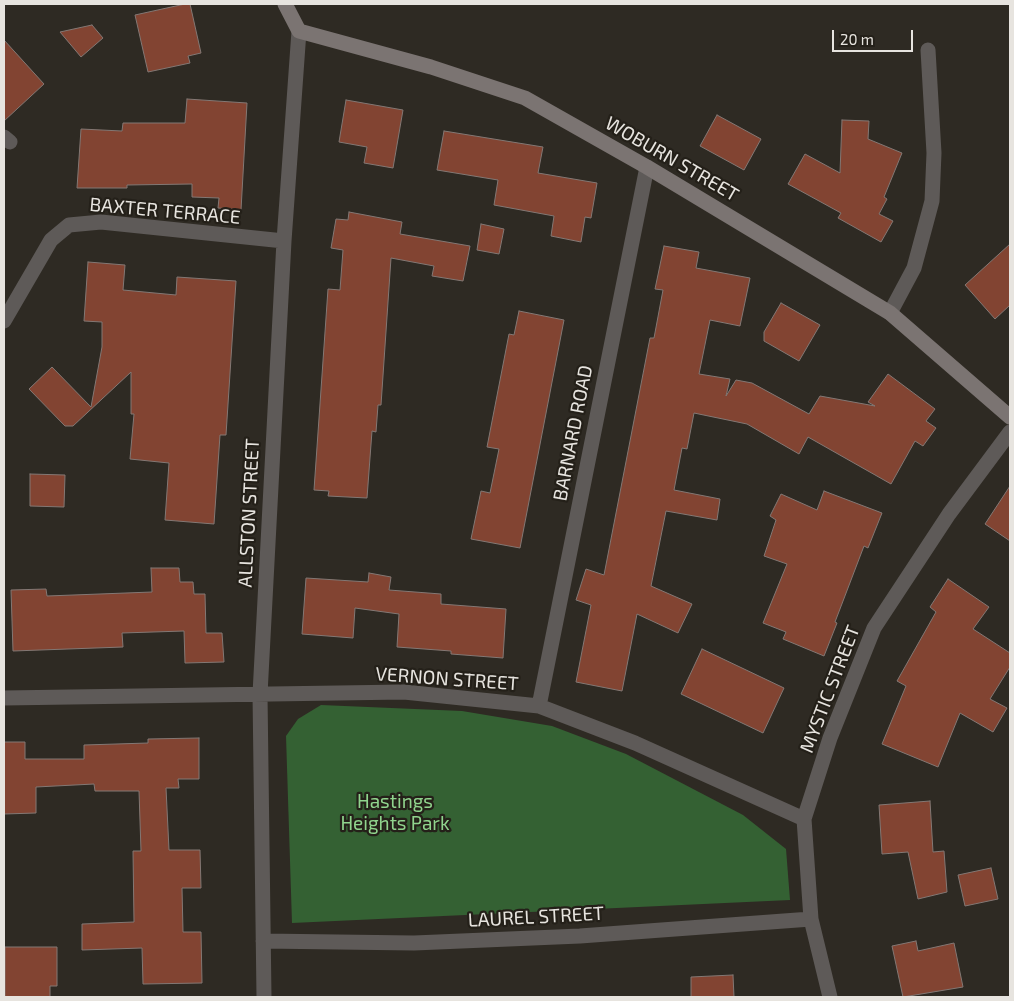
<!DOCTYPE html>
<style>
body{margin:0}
#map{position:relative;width:1014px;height:1001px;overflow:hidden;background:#2e2a23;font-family:"Exo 2",sans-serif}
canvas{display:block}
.frame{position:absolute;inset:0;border:5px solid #e7e4df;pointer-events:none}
.scale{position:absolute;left:832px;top:30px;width:81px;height:22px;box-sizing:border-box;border:2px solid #e7e4df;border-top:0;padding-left:6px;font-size:15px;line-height:18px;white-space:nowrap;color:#e7e4df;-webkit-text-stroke:4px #242019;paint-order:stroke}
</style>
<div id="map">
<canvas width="1014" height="1001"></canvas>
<div class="frame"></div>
<div class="scale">20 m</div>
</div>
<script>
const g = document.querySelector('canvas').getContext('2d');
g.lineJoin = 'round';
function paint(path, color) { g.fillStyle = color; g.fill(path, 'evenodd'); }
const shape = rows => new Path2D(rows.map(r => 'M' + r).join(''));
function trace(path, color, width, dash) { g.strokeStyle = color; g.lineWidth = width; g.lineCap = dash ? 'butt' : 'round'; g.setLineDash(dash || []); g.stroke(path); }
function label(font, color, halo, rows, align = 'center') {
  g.font = font + ' "Exo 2",sans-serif'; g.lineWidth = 4.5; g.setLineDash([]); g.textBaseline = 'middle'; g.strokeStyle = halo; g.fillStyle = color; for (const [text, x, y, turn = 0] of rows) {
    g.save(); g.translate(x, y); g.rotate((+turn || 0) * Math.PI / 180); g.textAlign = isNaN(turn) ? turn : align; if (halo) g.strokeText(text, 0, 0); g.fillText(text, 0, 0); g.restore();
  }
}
paint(shape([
 [321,705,462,711,552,726,626,754,743,815,786,849,790,900,292,923,286,736,298,719]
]), '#346133');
const building = shape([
 [185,4,190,4,201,53,188,56,190,63,148,72,135,15,185,4],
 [92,25,103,38,81,57,60,32,92,25],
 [4,40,44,84,4,121,4,40],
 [187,99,247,103,241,210,218,208,219,198,192,197,192,184,127,185,127,188,77,188,81,129,122,131,123,123,185,123,187,99],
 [346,100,403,110,393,168,364,163,367,147,339,142,346,100],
 [717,115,761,139,744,170,700,146,717,115],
 [842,120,869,121,868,139,902,153,884,197,887,199,879,214,893,221,881,242,838,218,841,213,788,184,805,154,840,173,842,120],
 [444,131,543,147,538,173,597,183,591,218,585,217,581,242,551,236,554,216,494,205,498,180,437,170,444,131],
 [349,212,402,222,400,234,470,246,463,281,432,276,434,266,391,258,381,405,378,405,376,432,372,431,367,498,328,496,329,491,314,490,328,289,340,290,343,250,331,248,336,219,348,220,349,212],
 [481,224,504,229,499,254,477,250,481,224],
 [1010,244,1010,305,995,319,965,285,1010,244],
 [664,246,699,252,696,268,750,278,740,326,710,320,699,374,730,379,726,396,736,380,752,383,809,414,820,396,875,406,868,402,888,374,935,409,926,421,936,428,923,446,915,441,891,484,808,437,799,454,747,424,694,413,687,449,682,448,674,490,720,499,717,520,666,511,651,586,692,604,678,633,637,614,622,691,576,682,591,605,576,600,586,569,604,575,650,338,654,338,663,290,655,289,664,246],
 [88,262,125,265,123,290,176,295,177,277,236,281,226,435,220,435,214,524,165,520,169,463,130,459,134,414,131,414,131,372,73,426,65,426,29,389,52,367,91,407,102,347,102,322,84,321,88,262],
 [781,303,820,325,799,361,764,341,764,332,781,303],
 [519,311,564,320,520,548,471,539,481,491,490,493,499,449,487,447,509,334,514,335,519,311],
 [30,474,65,475,64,507,30,506,30,474],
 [1010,486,1010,541,985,524,1010,486],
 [824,491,882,513,868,548,864,546,835,622,837,623,824,656,783,639,786,632,763,623,787,564,764,556,776,520,770,516,781,494,817,510,824,491],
 [151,568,179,568,180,582,193,582,194,594,205,594,206,633,222,633,224,662,185,663,184,631,122,633,123,647,13,651,11,590,46,589,47,596,152,592,151,568],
 [369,573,391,577,389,590,441,594,441,604,506,609,503,658,451,654,451,651,397,647,399,614,355,608,353,638,302,634,306,578,368,582,369,573],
 [948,579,989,607,973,629,1010,653,1010,667,990,699,1007,708,993,732,960,713,938,767,882,744,906,686,897,681,936,612,930,607,948,579],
 [702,649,784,688,763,733,681,694,702,649],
 [199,738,199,779,178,779,179,788,166,788,169,850,200,850,201,888,182,888,183,932,201,932,202,983,143,984,142,948,82,950,82,924,134,922,133,851,141,851,139,791,95,791,94,784,36,787,36,813,4,814,4,742,25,742,25,759,84,759,84,745,148,743,148,739,199,738],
 [930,801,933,852,944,851,947,892,918,899,908,852,882,854,879,805,930,801],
 [991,868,998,899,965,906,958,875,991,868],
 [916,941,918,951,954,943,963,987,903,997,892,946,916,941],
 [5,947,57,947,57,986,50,986,50,997,5,997,5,947],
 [733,975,734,997,691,997,691,977,733,975]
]);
paint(building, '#824432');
trace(building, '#837874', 1);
trace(shape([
 [4,137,10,142],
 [890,313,914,268,932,201,934,153,928,50],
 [4,321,51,240,69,225,101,222,284,241],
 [4,698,404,692,539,706,635,743,804,819],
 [539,706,647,167],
 [263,941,414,943,580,936,811,919],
 [264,997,260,694,284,241,299,31],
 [830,997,811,919,804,819,830,738,874,628,949,514,1010,432]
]), '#5e5a58', 15);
trace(shape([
 [285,4,299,31,431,67,525,98,647,167,890,313,1010,417]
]), '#7b7472', 15);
label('19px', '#e7e4df', '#242019', [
 ["WOBURN STREET",672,159,30],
 ["BAXTER TERRACE",165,211,5],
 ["BARNARD ROAD",573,433,-79],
 ["ALLSTON STREET",249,513,-87],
 ["VERNON STREET",447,679,4],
 ["MYSTIC STREET",830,689,-69],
 ["LAUREL STREET",536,917,-3]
]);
label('19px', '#90d48d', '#242019', [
 ["Hastings",395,802],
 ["Heights Park",395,824]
]);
</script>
